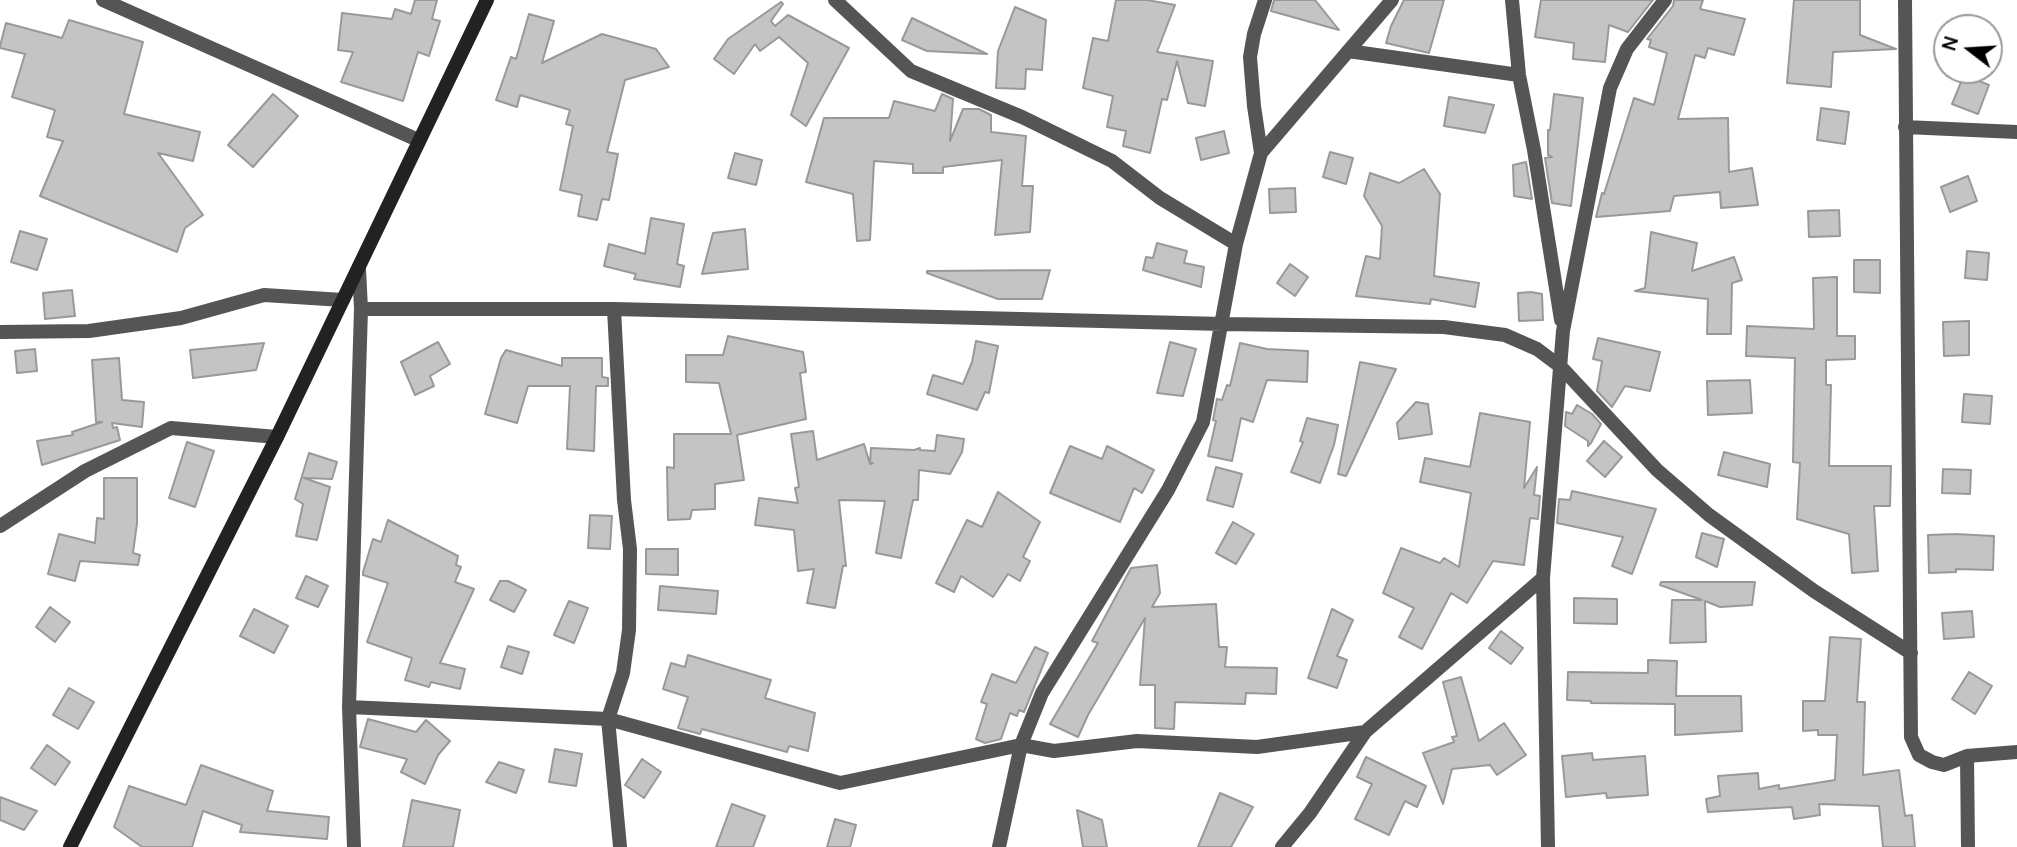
<!DOCTYPE html>
<style>
body{margin:0}
#map{position:relative;width:2017px;height:847px;overflow:hidden;background:#fff;font-family:Manrope,sans-serif}
canvas{display:block}
.north{position:absolute;left:1933px;top:14px;width:70px;height:70px;box-sizing:border-box;background:#fff;border:2px solid #999;border-radius:50%;rotate:287deg;font-size:19px;font-weight:700;line-height:28px;text-align:center;color:#000}
.north::after{content:'';display:block;margin:auto;width:24px;height:32px;background:#000;clip-path:polygon(50% 0,100% 100%,50% 72%,0 100%)}
</style>
<div id="map">
<canvas width="2017" height="847"></canvas>
<div class="north">N</div>
</div>
<script>
const g = document.querySelector('canvas').getContext('2d');
g.lineJoin = 'round';
function paint(path, color) { g.fillStyle = color; g.fill(path, 'evenodd'); }
const shape = rows => new Path2D(rows.map(r => 'M' + r).join(''));
function trace(path, color, width, dash) { g.strokeStyle = color; g.lineWidth = width; g.lineCap = dash ? 'butt' : 'round'; g.setLineDash(dash || []); g.stroke(path); }
const building = shape([
 [415,0,437,0,432,19,440,21,429,56,418,52,403,101,341,82,353,52,338,50,342,13,392,19,395,9,411,14,415,0],
 [1116,0,1147,0,1175,5,1157,52,1213,61,1205,106,1188,103,1177,61,1167,100,1162,99,1150,153,1123,146,1126,131,1107,127,1113,96,1083,88,1093,38,1108,41,1116,0],
 [1274,0,1315,0,1339,30,1271,11,1274,0],
 [1404,0,1444,0,1429,53,1386,43,1391,26,1404,0],
 [1541,0,1653,0,1628,32,1609,25,1605,62,1573,59,1574,43,1535,37,1541,0],
 [1674,0,1703,0,1700,9,1745,19,1734,55,1708,48,1705,58,1695,55,1678,119,1728,118,1729,172,1752,168,1758,205,1721,208,1720,192,1674,196,1670,211,1596,217,1602,193,1604,194,1634,98,1654,105,1667,53,1649,47,1651,40,1647,39,1673,6,1674,0],
 [1794,0,1860,0,1860,35,1896,49,1833,52,1831,87,1787,83,1794,0],
 [781,2,783,4,771,21,775,26,788,15,849,48,806,126,791,115,808,63,779,37,760,51,755,44,734,74,714,59,728,39,781,2],
 [1015,7,1046,20,1042,70,1026,69,1025,89,996,88,998,51,1015,7],
 [529,14,554,21,542,63,602,34,656,49,669,67,625,80,607,152,618,154,609,200,602,199,597,220,578,216,582,195,560,190,573,126,566,124,570,110,520,95,517,107,496,100,511,57,516,59,529,14],
 [912,18,987,54,927,51,902,40,912,18],
 [69,20,143,42,124,114,200,132,193,161,158,153,203,215,185,228,177,252,40,196,63,141,47,137,55,110,12,97,25,54,0,48,0,46,6,23,62,38,69,20],
 [1964,75,1989,85,1978,114,1952,104,1964,75],
 [273,94,298,116,253,167,228,145,273,94],
 [942,94,953,99,950,141,963,109,979,109,991,115,991,132,1026,136,1022,186,1033,186,1030,232,995,235,1002,160,943,167,943,173,913,173,913,164,874,161,870,240,857,241,853,194,806,182,824,118,889,118,894,101,935,111,942,94],
 [1554,94,1583,98,1571,206,1552,203,1545,158,1552,157,1548,155,1548,130,1550,130,1554,94],
 [1449,97,1494,105,1485,133,1444,126,1449,97],
 [1821,108,1849,112,1845,144,1817,140,1821,108],
 [1224,131,1229,153,1201,160,1196,138,1224,131],
 [1330,152,1353,158,1346,184,1323,177,1330,152],
 [735,153,762,160,756,185,728,178,735,153],
 [1526,162,1532,199,1514,196,1513,165,1526,162],
 [1424,169,1440,194,1434,276,1479,283,1475,307,1431,299,1430,304,1356,296,1366,256,1380,259,1382,226,1364,196,1370,173,1399,183,1424,169],
 [1968,176,1977,201,1950,212,1941,187,1968,176],
 [1295,188,1296,212,1270,213,1269,189,1295,188],
 [1839,210,1840,236,1809,237,1808,211,1839,210],
 [651,218,684,224,677,264,684,266,680,287,634,279,636,274,604,266,609,244,645,254,651,218],
 [745,229,748,269,702,274,713,233,745,229],
 [20,231,47,239,37,270,11,262,20,231],
 [1651,232,1697,243,1692,271,1734,257,1742,280,1732,283,1731,334,1707,334,1708,299,1635,291,1645,288,1651,232],
 [1157,243,1187,251,1184,263,1204,267,1201,287,1143,270,1146,257,1153,258,1157,243],
 [1967,251,1989,253,1987,280,1965,278,1967,251],
 [1854,260,1880,260,1880,293,1854,292,1854,260],
 [1290,264,1308,277,1295,296,1277,283,1290,264],
 [1050,270,1042,299,998,299,927,273,927,271,1050,270],
 [1837,277,1837,336,1855,336,1855,359,1826,360,1826,385,1831,385,1829,466,1891,466,1890,506,1874,506,1878,571,1852,573,1849,534,1797,519,1800,463,1793,462,1795,358,1746,356,1747,326,1814,329,1813,278,1837,277],
 [72,290,75,316,45,319,43,293,72,290],
 [1531,292,1542,294,1543,320,1519,321,1518,293,1531,292],
 [1969,321,1969,355,1944,356,1943,322,1969,321],
 [728,336,803,352,806,372,800,373,806,419,737,435,744,480,715,484,715,509,692,510,690,519,668,520,667,467,674,468,674,434,731,434,719,383,686,382,686,355,723,355,728,336],
 [1598,338,1660,352,1650,391,1625,386,1612,407,1597,391,1602,361,1593,359,1598,338],
 [976,341,998,346,989,393,985,392,977,410,927,394,933,375,963,384,972,362,976,341],
 [438,342,450,364,430,376,434,386,415,395,401,362,438,342],
 [1170,342,1196,349,1183,396,1157,393,1170,342],
 [264,343,256,370,193,378,190,350,264,343],
 [1240,343,1267,349,1308,351,1307,382,1267,380,1253,422,1241,418,1232,461,1208,456,1216,421,1213,420,1217,399,1222,400,1227,385,1230,386,1240,343],
 [35,349,37,371,17,373,15,351,35,349],
 [506,350,562,366,562,358,602,358,602,377,608,378,608,386,596,386,594,451,567,449,570,386,528,386,517,423,485,414,501,358,506,350],
 [119,358,122,400,144,402,142,427,112,423,113,428,117,427,120,440,42,465,37,441,73,435,72,432,102,422,96,422,92,360,119,358],
 [1360,362,1396,369,1346,476,1338,474,1360,362],
 [1750,380,1752,413,1708,415,1707,381,1750,380],
 [1964,394,1992,396,1990,424,1962,422,1964,394],
 [1416,402,1428,404,1432,434,1399,439,1397,423,1416,402],
 [1577,405,1592,414,1601,424,1591,443,1588,446,1588,441,1565,426,1566,412,1572,414,1577,405],
 [1480,413,1530,422,1524,488,1537,467,1534,495,1540,496,1538,519,1530,518,1524,565,1493,561,1467,603,1451,593,1422,649,1399,637,1414,608,1383,593,1401,548,1440,563,1444,558,1459,567,1471,493,1420,482,1425,458,1470,467,1480,413],
 [1307,418,1338,425,1334,445,1320,483,1291,472,1303,442,1300,441,1307,418],
 [813,431,817,460,864,444,870,464,873,463,870,463,871,448,914,450,920,448,920,450,935,451,937,435,964,439,962,452,950,474,919,470,918,500,913,500,901,558,876,553,885,501,839,500,846,566,843,566,835,608,807,603,814,569,798,571,794,530,755,525,759,498,798,503,795,488,799,487,791,434,813,431],
 [1604,441,1622,457,1605,477,1587,461,1604,441],
 [187,442,214,451,195,507,169,498,187,442],
 [1070,446,1102,459,1107,446,1154,470,1142,493,1134,488,1120,522,1050,493,1070,446],
 [1724,452,1770,464,1767,487,1718,475,1724,452],
 [309,453,337,462,332,479,304,478,330,487,317,540,296,536,303,504,295,499,309,453],
 [1216,467,1242,474,1233,507,1207,500,1216,467],
 [1943,469,1971,470,1970,494,1942,493,1943,469],
 [104,478,137,478,137,523,133,553,140,555,138,565,80,561,75,581,48,574,59,534,95,543,97,518,104,519,104,478],
 [1572,491,1656,509,1632,574,1612,566,1623,537,1557,523,1559,499,1570,500,1572,491],
 [998,492,1040,522,1023,557,1030,561,1020,581,1008,574,993,597,961,576,954,592,936,583,967,520,982,527,998,492],
 [590,515,612,516,610,549,588,548,590,515],
 [388,520,458,556,456,565,461,567,455,582,474,589,440,663,465,669,460,689,431,682,429,687,405,680,412,658,367,642,388,583,363,575,363,572,373,539,381,542,388,520],
 [1233,522,1254,534,1236,564,1216,553,1233,522],
 [1702,533,1724,539,1717,567,1696,557,1702,533],
 [1955,534,1994,536,1993,570,1956,569,1956,572,1929,573,1928,535,1955,534],
 [646,549,678,549,678,575,646,574,646,549],
 [1157,565,1160,593,1152,607,1216,604,1219,647,1227,647,1225,667,1277,668,1276,694,1246,693,1245,704,1175,702,1174,729,1155,728,1155,685,1140,685,1145,618,1088,715,1078,737,1050,724,1098,643,1092,641,1131,568,1157,565],
 [306,576,328,586,318,607,296,598,306,576],
 [500,581,508,581,526,590,514,612,490,600,500,581],
 [1661,582,1755,582,1752,605,1720,607,1705,601,1706,642,1670,643,1672,600,1702,600,1660,585,1661,582],
 [660,586,718,591,716,614,658,610,660,586],
 [1574,598,1617,599,1617,624,1574,623,1574,598],
 [569,601,588,608,574,643,554,635,569,601],
 [50,607,70,622,55,642,36,627,50,607],
 [254,609,288,626,274,653,240,636,254,609],
 [1332,609,1353,620,1337,656,1347,660,1337,688,1308,678,1332,609],
 [1972,611,1974,637,1944,639,1942,613,1972,611],
 [1501,631,1523,648,1511,664,1489,648,1501,631],
 [1830,637,1861,639,1857,702,1865,702,1863,775,1899,770,1905,816,1912,815,1915,847,1883,847,1879,806,1819,804,1820,815,1794,819,1792,807,1708,812,1706,799,1720,796,1718,776,1758,773,1759,789,1779,785,1779,789,1835,780,1837,735,1818,735,1818,730,1803,731,1803,701,1825,701,1830,637],
 [508,646,529,652,522,674,501,667,508,646],
 [1035,647,1048,653,1024,712,1019,710,1017,716,1010,713,1001,739,985,743,976,739,987,704,981,702,992,674,1016,683,1035,647],
 [688,655,771,680,765,698,815,713,808,751,789,746,787,752,702,729,700,734,678,728,688,697,663,689,671,663,685,667,688,655],
 [1648,660,1677,661,1676,696,1741,696,1742,731,1675,735,1675,704,1591,703,1591,701,1567,700,1568,672,1648,673,1648,660],
 [1969,672,1992,686,1975,714,1952,699,1969,672],
 [1461,677,1479,741,1504,723,1526,755,1497,775,1490,765,1452,769,1443,804,1423,753,1454,742,1452,737,1457,736,1443,682,1461,677],
 [69,688,94,702,78,729,53,715,69,688],
 [368,719,416,732,426,720,450,741,438,755,425,784,401,772,407,759,360,747,368,719],
 [47,745,70,762,55,785,31,768,47,745],
 [555,749,582,754,576,786,549,782,555,749],
 [1592,753,1593,760,1645,756,1648,795,1607,798,1606,793,1566,797,1562,756,1592,753],
 [1366,757,1426,786,1417,807,1405,801,1389,835,1355,819,1372,784,1357,777,1366,757],
 [642,759,661,772,644,798,625,785,642,759],
 [499,762,524,770,516,793,486,782,499,762],
 [201,765,273,791,267,811,329,817,327,839,240,832,242,825,203,811,192,847,142,847,114,827,129,786,186,805,201,765],
 [1220,793,1253,807,1231,847,1198,847,1220,793],
 [0,797,37,811,24,830,0,820,0,797],
 [412,800,460,810,453,847,403,847,412,800],
 [732,804,765,816,753,847,716,847,732,804],
 [1077,810,1102,820,1107,847,1083,847,1077,810],
 [835,819,856,825,850,847,827,847,835,819]
]);
paint(building, '#c4c4c4');
trace(building, '#999', 2);
trace(shape([
 [103,0,418,140],
 [835,0,911,71,1022,117,1112,161,1160,198,1236,244],
 [1512,0,1519,75,1534,150,1561,320],
 [1905,0,1911,737,1919,755,1932,762,1944,765,1967,756,2017,752],
 [1348,51,1519,75],
 [1905,127,2017,132],
 [1261,153,1254,106,1250,57,1254,34,1265,0],
 [361,309,614,309,1223,324,1444,327,1505,335,1537,349,1561,367,1657,470,1709,515,1814,591,1911,653],
 [614,309,624,500,630,549,629,630,623,673,608,719,620,847],
 [0,332,89,331,181,318,264,295,343,300],
 [0,526,85,471,171,428,277,437],
 [349,707,608,719,840,783,1021,745,1054,751,1137,741,1257,747,1365,732],
 [1967,756,1968,847],
 [354,847,349,707,361,309,359,269],
 [999,847,1021,745,1042,693,1168,490,1203,422,1236,244,1261,153,1392,0],
 [1282,847,1310,813,1365,732,1543,578],
 [1548,847,1543,578,1563,331,1610,88,1627,49,1665,0]
]), '#555', 14);
trace(shape([
 [70,847,277,437,487,0]
]), '#222', 14);
</script>
